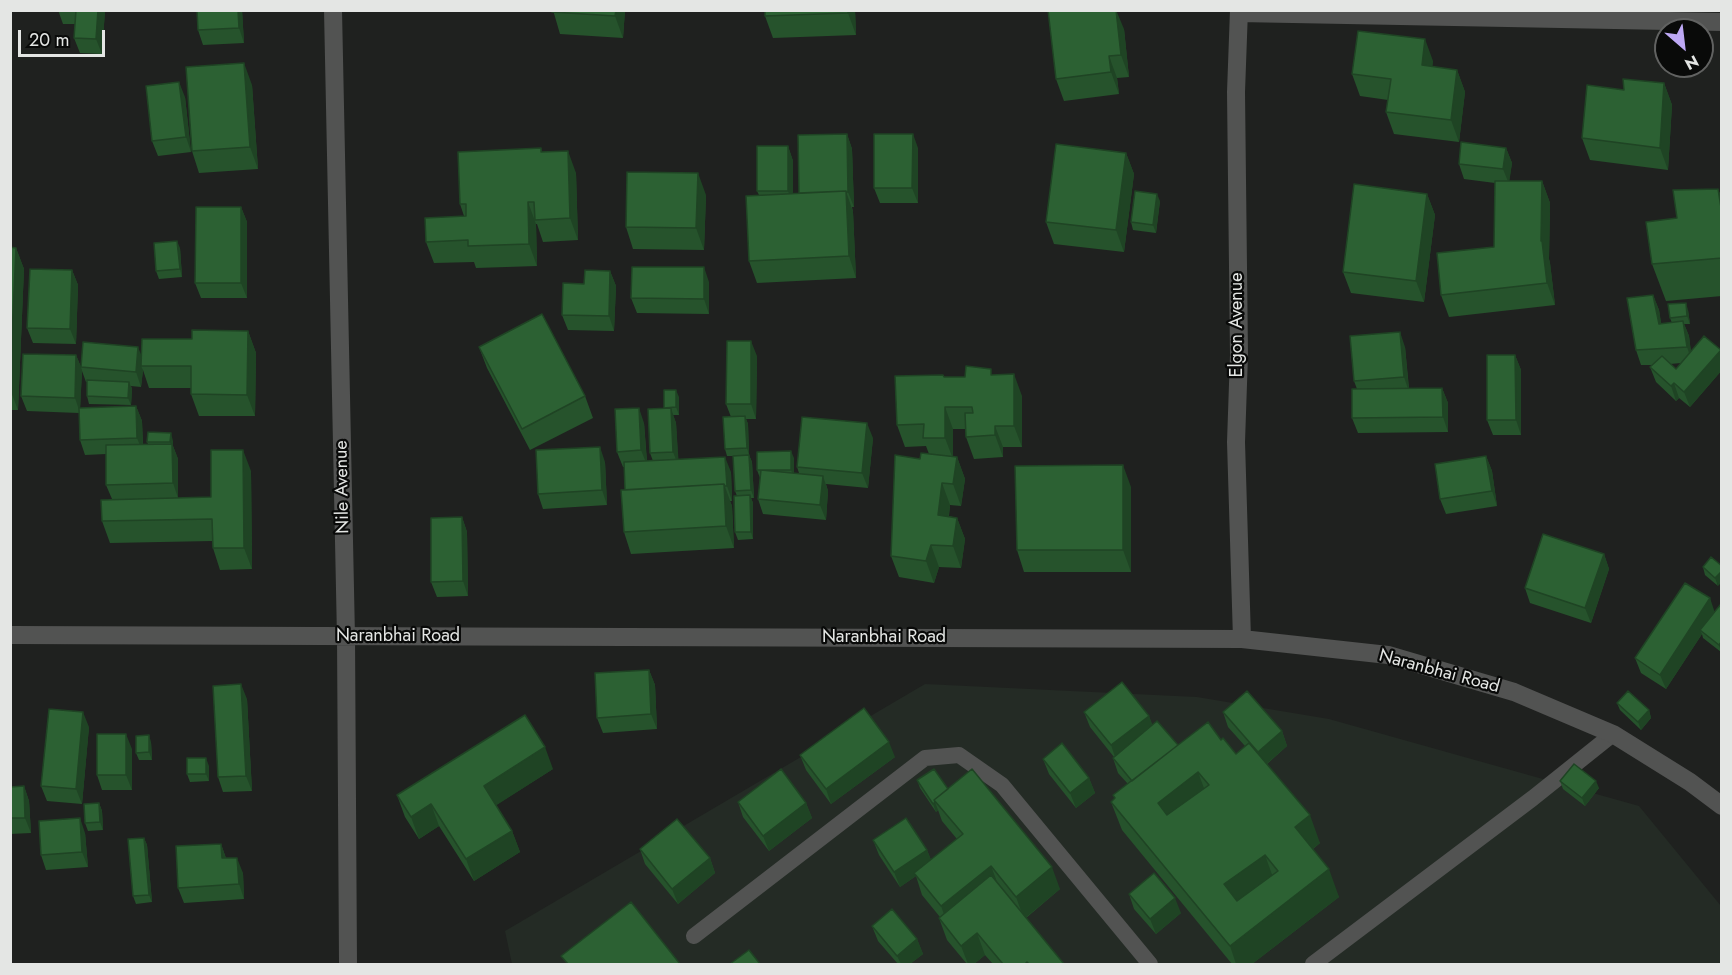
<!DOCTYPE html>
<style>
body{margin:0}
#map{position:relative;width:1732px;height:975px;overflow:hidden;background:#1f211f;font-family:Jost,sans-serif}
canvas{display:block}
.frame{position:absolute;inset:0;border:12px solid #e4e6e4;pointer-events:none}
.north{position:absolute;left:1654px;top:18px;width:60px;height:60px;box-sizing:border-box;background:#090a09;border:2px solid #616261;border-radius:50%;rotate:152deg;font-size:16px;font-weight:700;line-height:24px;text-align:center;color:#e4e6e4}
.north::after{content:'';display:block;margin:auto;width:21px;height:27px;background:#bea9f5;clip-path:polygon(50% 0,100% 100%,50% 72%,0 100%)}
.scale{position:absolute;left:18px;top:30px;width:87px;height:27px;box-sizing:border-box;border:3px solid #e4e6e4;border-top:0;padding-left:8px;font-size:18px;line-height:21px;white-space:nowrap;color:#e4e6e4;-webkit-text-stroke:4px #090a09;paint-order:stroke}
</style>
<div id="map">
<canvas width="1732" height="975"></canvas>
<div class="frame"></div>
<div class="north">N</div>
<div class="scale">20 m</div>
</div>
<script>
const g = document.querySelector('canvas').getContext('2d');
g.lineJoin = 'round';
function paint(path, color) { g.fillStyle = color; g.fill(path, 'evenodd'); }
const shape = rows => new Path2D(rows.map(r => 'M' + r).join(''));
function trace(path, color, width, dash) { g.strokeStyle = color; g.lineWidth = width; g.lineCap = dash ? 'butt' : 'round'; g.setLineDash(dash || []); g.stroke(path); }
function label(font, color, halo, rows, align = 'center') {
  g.font = font + ' Jost,sans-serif'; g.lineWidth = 4.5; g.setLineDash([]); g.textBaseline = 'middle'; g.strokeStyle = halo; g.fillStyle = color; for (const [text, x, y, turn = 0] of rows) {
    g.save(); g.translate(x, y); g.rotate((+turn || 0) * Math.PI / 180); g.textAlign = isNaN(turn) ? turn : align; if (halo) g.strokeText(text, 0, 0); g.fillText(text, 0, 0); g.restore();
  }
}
paint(shape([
 [925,684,1197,697,1329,719,1639,806,1721,906,1722,964,512,964,505,931]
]), '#242b25');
trace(shape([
 [694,936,925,758,959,755,1002,785,1150,964],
 [1313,964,1533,798,1613,734]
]), '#525352', 16);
trace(shape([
 [333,10,346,637,348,964],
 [1239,10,1236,92,1239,355,1236,442,1242,639],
 [1239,13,1722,22],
 [10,635,1242,639,1388,655,1514,692,1613,734,1690,782,1722,806]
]), '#525352', 18);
paint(shape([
 [58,10,105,10,102,54,80,53,74,38,75,24,63,24],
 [197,10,242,10,244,43,203,45,198,30],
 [553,10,625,10,623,38,560,34],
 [855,10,856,35,773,38,765,16],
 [1124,29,1129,77,1117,78,1119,94,1064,101,1056,79],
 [1433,61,1432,67,1457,70,1465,92,1459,142,1394,134,1386,112,1388,100,1360,96,1352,74],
 [1664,83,1672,105,1668,170,1590,160,1582,138,1624,90],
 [252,85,258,169,199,173,192,151],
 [185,97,191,152,158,156,152,141],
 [847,134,852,149,854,207,852,207,853,212,856,278,757,283,749,261,759,195,757,191,788,146,793,161,793,193,799,193],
 [541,148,542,152,576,173,578,240,543,242,537,224,536,224,537,266,476,268,474,262,434,263,426,242,464,216,460,204],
 [918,148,918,203,880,203,874,188],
 [1506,148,1512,163,1509,181,1542,181,1550,203,1549,259,1550,263,1555,305,1449,317,1441,295,1494,247,1495,183,1464,179,1459,164],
 [1126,153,1134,174,1124,252,1054,244,1046,222],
 [1718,189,1722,199,1722,296,1666,301,1652,264,1677,218],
 [1427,194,1435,215,1424,302,1351,293,1343,272],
 [706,195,704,250,633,249,626,227],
 [1160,201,1156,233,1133,230,1131,222],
 [241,207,247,222,247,298,201,298,195,283],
 [10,247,16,248,24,269,18,410,10,410],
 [180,248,182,277,159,279,156,271],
 [72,270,78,285,76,344,33,343,27,328],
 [610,271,616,286,614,331,568,330,562,315,584,284],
 [709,282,709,314,637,313,631,298],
 [1653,295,1659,310,1661,324,1672,323,1670,318,1688,310,1690,324,1684,324,1689,336,1691,352,1721,350,1722,352,1722,370,1690,407,1679,398,1676,401,1656,382,1650,367,1653,365,1641,365,1636,350],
 [1681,363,1676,369,1670,364],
 [248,331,256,353,255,416,199,416,191,394,191,388,149,388,143,370,141,387,131,386,132,389,131,405,89,404,87,396,87,382,86,382,82,371,80,408,136,406,142,421,143,444,148,444,147,442,173,441,173,446,178,459,178,498,211,497,251,471,252,569,220,570,213,548,212,541,110,543,102,521,112,499,106,485,106,454,85,455,80,440,79,413,27,411,21,396,76,355,81,367,141,356,192,339],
 [479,347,585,396,593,418,530,450,487,368],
 [1405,347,1409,388,1442,388,1448,403,1448,432,1358,433,1352,418,1357,389,1354,381],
 [1515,355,1521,370,1521,435,1493,435,1487,420],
 [757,356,756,419,746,419,748,424,749,455,752,462,754,498,751,498,753,503,753,539,738,540,735,532,737,496,735,491,733,456,727,456,725,449,731,417,726,404],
 [993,375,1022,396,1022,447,1003,447,1003,457,974,459,966,437,965,429,953,429,953,457,957,457,965,479,961,506,950,505,949,516,957,518,965,539,961,568,939,567,934,583,899,577,891,556,920,459,929,454,926,446,905,447,897,425,944,377,965,377],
 [679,397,679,415,673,415,676,423,678,459,731,472,732,501,730,501,732,506,734,548,631,554,624,532,625,490,624,467,623,467,617,452,644,423,647,461,653,461,650,453,664,408],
 [873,438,868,488,826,484,828,491,826,520,763,514,758,499,760,478,757,470,794,458,794,473,799,473,797,467],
 [1486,456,1492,471,1497,506,1446,514,1440,499],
 [605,462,607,505,543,509,538,494],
 [1131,487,1131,572,1024,572,1017,550],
 [462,517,467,532,468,596,437,597,431,582],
 [1604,554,1609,569,1591,623,1530,603,1525,588],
 [1711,557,1718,586,1705,575,1703,567],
 [1710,598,1721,652,1703,638,1702,634,1666,689,1641,673,1635,658],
 [649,670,655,685,657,729,603,733,597,718],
 [247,699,252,791,223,792,218,777],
 [1617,703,1649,710,1651,718,1641,730,1620,710],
 [1084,712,1149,716,1152,725,1178,745,1221,740,1236,754,1245,746,1228,727,1223,712,1282,731,1287,746,1267,764,1320,843,1313,849,1339,897,1252,964,1232,964,1122,830,1111,802,1115,799,1113,795,1128,784,1118,773,1113,758,1114,757,1090,727],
 [89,727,82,804,47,801,41,786],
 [151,742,152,760,139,760,136,753],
 [132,749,132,790,102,790,97,775],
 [800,755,895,757,831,804,806,770],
 [1043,759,1089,778,1095,793,1076,808,1049,774],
 [209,766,209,781,190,782,187,774],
 [553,769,496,805,512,831,520,852,474,881,439,826,419,839,405,817,397,795],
 [917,780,948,789,1060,889,1026,918,1064,964,993,964,985,955,974,964,967,964,947,940,939,918,940,917,922,895,916,876,900,887,879,855,873,840,927,850,931,860,957,839,942,821,938,810,936,812,920,788],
 [1560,781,1599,788,1585,806,1563,789],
 [24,786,29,801,31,833,10,834,10,787],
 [738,802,806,803,812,818,769,851,743,817],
 [99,803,102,811,103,830,88,831,85,823],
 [85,833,88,867,46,870,41,855],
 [144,838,147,845,152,902,136,904,133,896],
 [221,844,226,858,243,873,244,899,184,903,178,888],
 [640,849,710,858,715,873,678,904,645,864],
 [1129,894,1181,913,1156,934,1134,909],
 [872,926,917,939,923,954,910,964,898,964,878,941]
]), '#26532c');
paint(shape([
 [98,10,105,10,102,54,96,39],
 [238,10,242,10,244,43,239,28],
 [616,10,625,10,623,38,615,16],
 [848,10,855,10,856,35,848,13],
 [1116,10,1124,29,1129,77,1121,55],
 [1425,39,1433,61,1430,87,1422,65],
 [1109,56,1117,78,1119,94,1111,72],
 [244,63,252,85,258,169,250,147],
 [1457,70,1465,92,1459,142,1451,120],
 [179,82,185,97,191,152,186,137],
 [1664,83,1672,105,1668,170,1660,148],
 [847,134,852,149,854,207,848,192],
 [913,134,918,148,918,203,912,188],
 [788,146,793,161,793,206,788,191],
 [1506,148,1512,163,1509,184,1503,169],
 [568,151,576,173,578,240,570,218],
 [1126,153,1134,174,1124,252,1116,230],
 [698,173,706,195,704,250,696,228],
 [1542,181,1550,203,1549,259,1550,263,1555,305,1547,283,1541,241],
 [1718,189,1722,199,1722,214],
 [846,191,853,212,856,278,849,256],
 [1157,194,1160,201,1156,233,1153,225],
 [1427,194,1435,215,1424,302,1416,281],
 [528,202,536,224,537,266,529,244],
 [241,207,247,222,247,298,241,283],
 [177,241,180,248,182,277,180,269],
 [16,248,24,269,18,410,10,389],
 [704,267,709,282,709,314,704,299],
 [72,270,78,285,76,344,70,329],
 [610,271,616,286,614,331,609,316],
 [1653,295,1659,310,1664,339,1659,324],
 [1686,303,1688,310,1690,324,1687,316],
 [1683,321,1689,336,1692,362,1687,347],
 [248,331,256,353,255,416,247,395],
 [1400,332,1405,347,1409,392,1404,377],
 [751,341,757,356,756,419,751,404],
 [138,347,144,362,141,366,143,370,141,387,136,372],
 [1721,350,1722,352,1722,370,1690,407,1684,392],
 [76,355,82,370,80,413,75,398],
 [1515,355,1521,370,1521,435,1516,420],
 [1014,374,1022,396,1022,447,1014,426],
 [129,382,132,389,131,405,128,398],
 [1674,383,1679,398,1676,401,1671,386],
 [1442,388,1448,403,1448,432,1443,417],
 [676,390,679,397,679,415,676,407],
 [136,406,142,421,143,453,137,438],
 [945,407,953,429,953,459,945,438],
 [639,408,644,423,647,465,641,450],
 [671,408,676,423,679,467,673,452],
 [745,416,748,424,749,455,752,462,754,498,751,490,749,455,747,448],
 [867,423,873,438,868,488,862,473],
 [995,426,1003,447,1003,457,995,435],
 [171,433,173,441,173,446,178,459,178,498,173,483,172,448,170,442],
 [600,447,605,462,607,505,602,490],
 [243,450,251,471,252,569,244,548],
 [791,451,794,458,794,478,791,470],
 [1486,456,1492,471,1497,506,1492,491],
 [725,457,731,472,732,501,727,486],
 [957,457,965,479,961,506,953,484],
 [1123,465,1131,487,1131,572,1123,550],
 [823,476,828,491,826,520,820,505],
 [942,483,950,505,946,537,938,515],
 [724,484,732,506,734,548,726,526],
 [750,495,753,503,753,539,751,532],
 [462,517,467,532,468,596,463,581],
 [957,518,965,539,961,568,953,546],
 [931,545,939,567,934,583,926,561],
 [1604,554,1609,569,1591,623,1585,608],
 [1722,571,1722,582,1718,586,1715,578],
 [1710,598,1715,613,1700,630,1702,634,1666,689,1660,675],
 [1722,641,1721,652,1719,645],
 [649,670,655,685,657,729,651,714],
 [241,684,247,699,252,791,246,776],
 [1649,710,1651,718,1641,730,1638,722],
 [83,712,89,727,82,804,76,789],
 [1149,716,1155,731,1116,760,1111,745],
 [1282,731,1287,746,1263,767,1258,752],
 [126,734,132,749,132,790,126,775],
 [149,735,151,742,152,760,149,752],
 [889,742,895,757,831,804,826,789],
 [545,747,553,769,492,808,484,786],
 [206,758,209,766,209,781,206,774],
 [1198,772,1208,799,1168,831,1158,803],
 [1089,778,1095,793,1076,808,1070,793],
 [1596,781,1599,788,1585,806,1582,798],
 [24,786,29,801,31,833,25,818],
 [935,802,938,810,936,812,933,804],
 [99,803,102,811,103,830,100,822],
 [806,803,812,818,769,851,763,836],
 [431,804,439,826,419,839,411,817],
 [1310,815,1320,843,1305,855,1295,827],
 [80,818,85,833,88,867,82,852],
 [512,831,520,852,474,881,466,859],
 [144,838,147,845,152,902,149,895],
 [221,844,226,859,222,858],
 [927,850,933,865,914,873,916,876,900,887,894,872],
 [1265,855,1275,883,1234,912,1224,884],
 [237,858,243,873,244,899,239,884],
 [710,858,715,873,678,904,672,889],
 [991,866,999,887,949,928,941,906],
 [1052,867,1060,889,1024,919,1016,897],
 [1329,869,1339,897,1252,964,1236,964,1230,946],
 [1175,898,1181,913,1156,934,1150,919],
 [977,933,985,955,974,964,968,964,961,946],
 [917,939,923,954,910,964,901,964,897,956]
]), '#1f4424');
const building = shape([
 [76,10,98,10,96,39,74,38,76,10],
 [197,10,238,10,239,28,198,30,197,10],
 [553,10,616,10,615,16,552,12,553,10],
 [765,10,848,10,848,13,765,16,765,10],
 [1048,10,1116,10,1121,55,1109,56,1111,72,1056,79,1048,10],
 [1358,31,1425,39,1422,65,1457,70,1451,120,1386,112,1391,79,1352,74,1358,31],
 [244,63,250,147,192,151,186,67,244,63],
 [1623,79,1664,83,1660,148,1582,138,1587,85,1624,90,1623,79],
 [179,82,186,137,152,141,146,86,179,82],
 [847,134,848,192,846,192,846,191,799,193,798,135,847,134],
 [874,134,913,134,912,188,874,188,874,134],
 [1461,142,1506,148,1503,169,1459,164,1461,142],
 [1056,144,1126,153,1116,230,1046,222,1056,144],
 [757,146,788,146,788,191,757,191,757,146],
 [541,148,541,152,568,151,570,218,535,220,534,202,528,202,529,244,468,246,468,240,426,242,425,218,466,216,466,204,460,204,458,152,541,148],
 [627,172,698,173,696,228,626,227,627,172],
 [1495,181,1542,181,1541,241,1542,241,1547,283,1441,295,1437,253,1494,247,1495,181],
 [1354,184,1427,194,1416,281,1343,272,1354,184],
 [1718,189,1722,214,1722,258,1652,264,1646,222,1677,218,1673,190,1718,189],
 [846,191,849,256,749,261,746,196,846,191],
 [1135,191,1157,194,1153,225,1131,222,1135,191],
 [196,207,241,207,241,283,195,283,196,207],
 [177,241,180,269,156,271,154,243,177,241],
 [10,247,16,248,10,380,10,247],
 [632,267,704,267,704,299,631,298,632,267],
 [30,269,72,270,70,329,27,328,30,269],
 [585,270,610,271,609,316,562,315,563,283,584,284,585,270],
 [1653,295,1659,324,1683,321,1687,347,1636,350,1627,298,1653,295],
 [1686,303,1687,316,1670,318,1668,304,1686,303],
 [542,314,585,396,522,429,479,347,542,314],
 [192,330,248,331,247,395,191,394,191,366,141,366,142,339,192,339,192,330],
 [1400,332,1404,377,1354,381,1350,336,1400,332],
 [1704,336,1721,350,1684,392,1674,383,1671,386,1650,367,1662,356,1676,369,1704,336],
 [727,341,751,341,751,404,726,404,727,341],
 [83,342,138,347,136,372,81,367,83,342],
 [23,354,76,355,75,398,21,396,23,354],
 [1487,355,1515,355,1516,420,1487,420,1487,355],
 [966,366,991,369,991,375,1014,374,1014,426,995,426,995,435,966,437,965,413,973,413,972,407,945,407,945,438,923,438,924,424,897,425,895,376,943,375,944,377,965,377,966,366],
 [87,380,129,382,128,398,87,396,87,380],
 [1442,388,1443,417,1352,418,1352,389,1442,388],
 [664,390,676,390,676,407,664,408,664,390],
 [136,406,137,438,80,440,79,408,136,406],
 [639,408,641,450,617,452,615,409,639,408],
 [671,408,673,452,650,453,648,409,671,408],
 [745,416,747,448,725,449,723,417,745,416],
 [802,417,867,423,862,473,797,467,802,417],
 [148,432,171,433,170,442,147,442,148,432],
 [172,444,173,483,106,485,106,445,172,444],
 [600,447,602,490,538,494,536,450,600,447],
 [211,450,243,450,244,548,213,548,212,519,102,521,101,500,211,497,211,450],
 [791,451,791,470,757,470,757,452,791,451],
 [921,453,957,457,953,484,942,483,938,515,957,518,953,546,931,545,926,561,891,556,895,455,920,459,921,453],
 [749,455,751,490,735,491,733,456,749,455],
 [1486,456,1492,491,1440,499,1435,464,1486,456],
 [725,457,727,486,725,486,724,484,625,490,624,462,725,457],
 [1123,465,1123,550,1017,550,1015,466,1123,465],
 [761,470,823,476,820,505,758,499,761,470],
 [724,484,726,526,624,532,621,490,724,484],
 [750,495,751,532,735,532,734,496,750,495],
 [462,517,463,581,431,582,431,518,462,517],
 [1543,534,1604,554,1585,608,1525,588,1543,534],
 [1711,557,1722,566,1722,571,1715,578,1703,567,1711,557],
 [1685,583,1710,598,1660,675,1635,658,1685,583],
 [1721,604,1722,641,1719,645,1700,630,1721,604],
 [649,670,651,714,597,718,595,673,649,670],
 [1122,682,1149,716,1111,745,1084,712,1122,682],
 [241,684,246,776,218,777,213,686,241,684],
 [1247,691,1282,731,1258,752,1223,712,1247,691],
 [1628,691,1649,710,1638,722,1617,703,1628,691],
 [864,708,889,742,826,789,800,755,864,708],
 [49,709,83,712,76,789,41,786,49,709],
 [525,715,545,747,484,786,512,831,466,859,431,804,411,817,397,795,525,715],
 [1157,721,1178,745,1132,781,1113,758,1157,721],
 [1208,722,1221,740,1223,738,1236,754,1249,743,1310,815,1295,827,1329,869,1230,946,1111,802,1115,798,1113,795,1208,722],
 [1198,772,1209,785,1167,815,1158,803,1198,772],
 [1265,855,1278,871,1237,901,1224,884,1265,855],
 [97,734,126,734,126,775,97,775,97,734],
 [149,735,149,752,136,753,136,736,149,735],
 [1062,743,1089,778,1070,793,1043,759,1062,743],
 [187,758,206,758,206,774,187,774,187,758],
 [1574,764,1596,781,1582,798,1560,781,1574,764],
 [781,769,806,803,763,836,738,802,781,769],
 [934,769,948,789,934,800,935,802,933,804,917,780,934,769],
 [972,769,1052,867,1016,897,991,866,941,906,914,873,963,834,934,800,972,769],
 [24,786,25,818,10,818,10,787,24,786],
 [99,803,100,822,85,823,84,804,99,803],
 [80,818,82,852,41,855,39,821,80,818],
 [906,818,927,850,894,872,873,840,906,818],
 [677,819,710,858,672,889,640,849,677,819],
 [144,838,149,895,133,896,128,839,144,838],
 [221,844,222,858,237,858,239,884,178,888,176,846,221,844],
 [1154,873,1175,898,1150,919,1129,894,1154,873],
 [991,875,1064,964,1029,964,1027,962,1025,964,1003,964,977,933,961,946,939,918,991,875],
 [631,902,680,964,568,964,561,956,631,902],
 [892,909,917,939,897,956,872,926,892,909],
 [749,950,760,964,730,964,749,950]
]);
paint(building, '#2c6133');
trace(building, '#1f4424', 1.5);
label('18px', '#e4e6e4', '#090a09', [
 ["Elgon Avenue",1238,325,-90],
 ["Nile Avenue",343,487,-91],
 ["Naranbhai Road",398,637],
 ["Naranbhai Road",884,638],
 ["Naranbhai Road",1439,672,15]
]);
</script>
